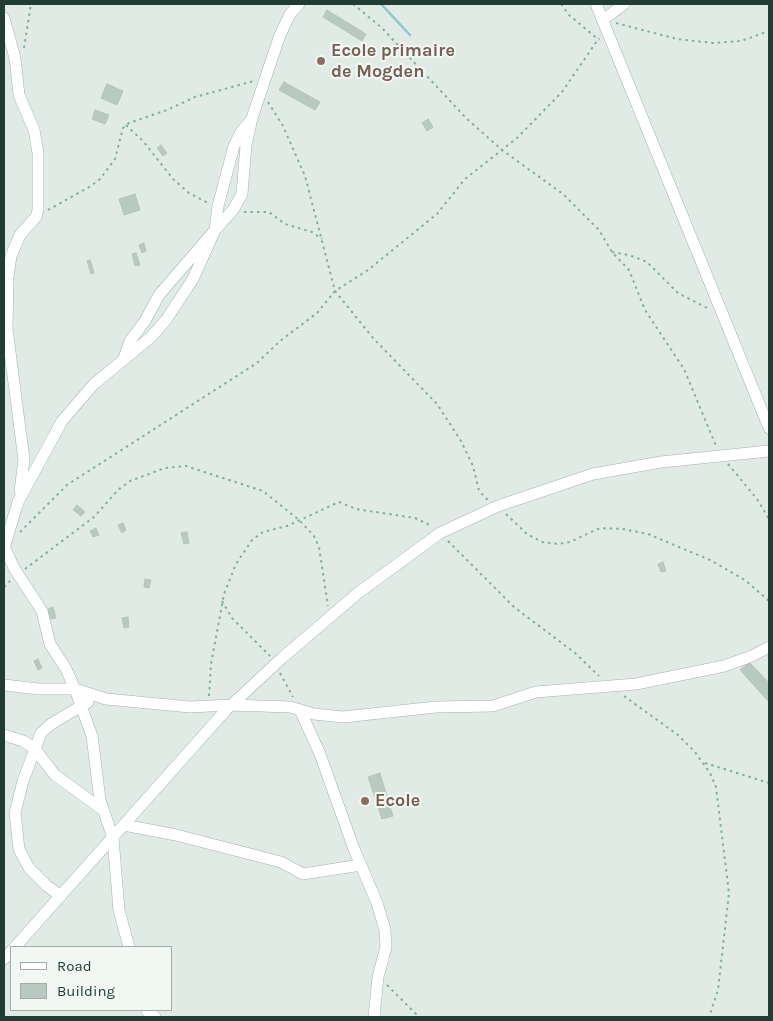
<!DOCTYPE html>
<style>
body{margin:0}
#map{position:relative;width:773px;height:1021px;overflow:hidden;background:#e0ebe6;font-family:Karla,sans-serif}
canvas{display:block}
.frame{position:absolute;inset:0;border:5px solid #213c33;pointer-events:none}
.legend{position:absolute;left:10px;top:946px;width:162px;height:65px;box-sizing:border-box;background:#f1f8f4;border:1px solid #9eada7;margin:0;padding:6px 9px;list-style:none;font-size:15px;color:#213c33}
.legend li{display:flex;align-items:center;gap:10px;height:25px}
.legend b{width:25px;border:1px solid #9eada7}
</style>
<div id="map">
<canvas width="773" height="1021"></canvas>
<div class="frame"></div>
<ul class="legend">
<li><b style="height:6px;background:#fff"></b>Road</li>
<li><b style="height:14px;background:#b8c9c1"></b>Building</li>
</ul>
</div>
<script>
const g = document.querySelector('canvas').getContext('2d');
g.lineJoin = 'round';
const shape = rows => new Path2D(rows.map(r => 'M' + r).join(''));
function trace(path, color, width, dash) { g.strokeStyle = color; g.lineWidth = width; g.lineCap = dash ? 'butt' : 'round'; g.setLineDash(dash || []); g.stroke(path); }
function paint(path, color) { g.fillStyle = color; g.fill(path, 'evenodd'); }
function label(font, color, halo, rows, align = 'center') {
  g.font = font + ' Karla,sans-serif'; g.lineWidth = 4; g.setLineDash([]); g.textBaseline = 'middle'; g.strokeStyle = halo; g.fillStyle = color; for (const [text, x, y, turn = 0] of rows) {
    g.save(); g.translate(x, y); g.rotate((+turn || 0) * Math.PI / 180); g.textAlign = isNaN(turn) ? turn : align; if (halo) g.strokeText(text, 0, 0); g.fillText(text, 0, 0); g.restore();
  }
}
trace(shape([
 [381,4,410,35]
]), '#87c9d1', 2.5);
const building = shape([
 [327,10,366,34,362,41,323,17,327,10],
 [284,82,320,102,315,110,279,90,284,82],
 [107,84,123,91,117,105,101,98,107,84],
 [95,110,109,115,105,124,92,119,95,110],
 [428,119,433,127,427,131,422,123,428,119],
 [161,145,167,153,163,156,157,148,161,145],
 [135,194,140,210,124,215,119,199,135,194],
 [144,243,146,251,142,253,139,245,144,243],
 [136,253,140,265,135,266,132,254,136,253],
 [90,260,94,273,91,274,87,261,90,260],
 [77,505,85,512,81,516,73,510,77,505],
 [123,523,126,530,122,533,118,525,123,523],
 [96,528,99,535,93,537,90,531,96,528],
 [187,532,189,543,184,544,181,533,187,532],
 [663,562,666,571,661,572,658,564,663,562],
 [145,579,151,580,149,588,144,587,145,579],
 [53,607,56,618,51,619,48,609,53,607],
 [128,617,129,627,124,628,122,618,128,617],
 [38,659,42,668,38,670,34,661,38,659],
 [749,662,769,683,769,702,740,670,749,662],
 [380,773,393,816,382,819,368,777,380,773]
]);
paint(building, '#b8c9c1');
trace(building, '#b3c5bc', 1);
const minor = shape([
 [596,4,769,428],
 [4,18,15,58,19,95,34,130,38,153,38,210,36,217,20,235,11,256,8,276,7,329,24,460,20,491],
 [603,20,624,4],
 [124,358,130,341,145,321,159,295,215,230,218,206,234,146,241,132,251,120],
 [4,546,14,568,42,611,50,644,66,669,75,689,92,736,100,800,113,838,119,910,129,947],
 [4,548,18,502,62,421,93,385,151,337,166,320,193,279,215,230,233,210,242,194,246,145,252,118,280,35,290,14,299,4],
 [4,685,38,689,75,689,106,699,138,702,190,707,231,705,290,707,314,714,343,717,436,707,493,706,536,692,636,684,724,666,752,656,769,647],
 [300,710,320,754,354,849,377,903,385,930,386,947,378,977,374,1017],
 [4,735,23,741,34,748,55,775,103,810],
 [124,825,176,835,281,862,303,874,361,865],
 [61,896,47,886,29,868,19,849,15,813,23,781,41,733,51,724,88,702],
 [15,947,226,710,282,658,358,593,440,533,498,506,593,474,661,462,769,451],
 [4,959,11,951],
 [147,1011,155,1017]
]);
trace(minor, '#a3b3ad', 12);
trace(shape([
 [353,4,382,28,466,118,502,150,563,194,599,230,612,252,629,270,645,310,684,369,716,446],
 [561,4,569,15,599,40],
 [616,23,677,39,713,43,741,41,769,31],
 [24,48,31,4],
 [268,102,283,126,305,176,335,291,373,338,437,404,461,441,473,466,479,491,488,500],
 [126,125,143,141,173,179,189,193,208,203],
 [48,210,91,186,100,179,115,159,123,128,129,123,167,110,195,97,254,81],
 [244,212,269,212,285,224,312,232,322,239],
 [612,252,629,255,647,262,678,293,709,309],
 [728,464,757,499,769,519],
 [506,514,527,534,542,542,558,544,570,542,600,528,623,529,648,534,710,560,745,580,769,601],
 [20,532,67,485,257,363,280,341,317,313,335,291,368,270,437,214,465,179,517,138,562,92,599,38],
 [448,541,514,607,575,653,599,676],
 [25,569,94,517,118,490,130,481,165,468,186,466,263,491,299,520,314,536,319,547,328,606],
 [4,587,10,581],
 [222,601,232,618,270,656],
 [280,673,293,697],
 [209,696,211,664,224,594,236,564,252,540,263,532,287,526,339,502,356,509,415,518,432,526],
 [624,696,678,735,695,752,710,773,716,787,729,893,718,990,709,1017],
 [705,763,769,783],
 [387,985,419,1017]
]), '#80af9e', 2, [2.5, 4]);
trace(minor, '#fff', 11);
for (const [x, y, r, color] of [
 [321,61,5,"#8d6e63"],
 [365,801,5,"#8d6e63"]
]) { const dot = new Path2D(); dot.arc(x, y, r, 0, 2 * Math.PI); g.fillStyle = color; g.fill(dot); trace(dot, '#f1f8f4', 2); }
label('bold 18px', '#785e54', '#f1f8f4', [
 ["Ecole primaire",331,51],
 ["de Mogden",331,72],
 ["Ecole",375,801]
], 'left');
</script>
